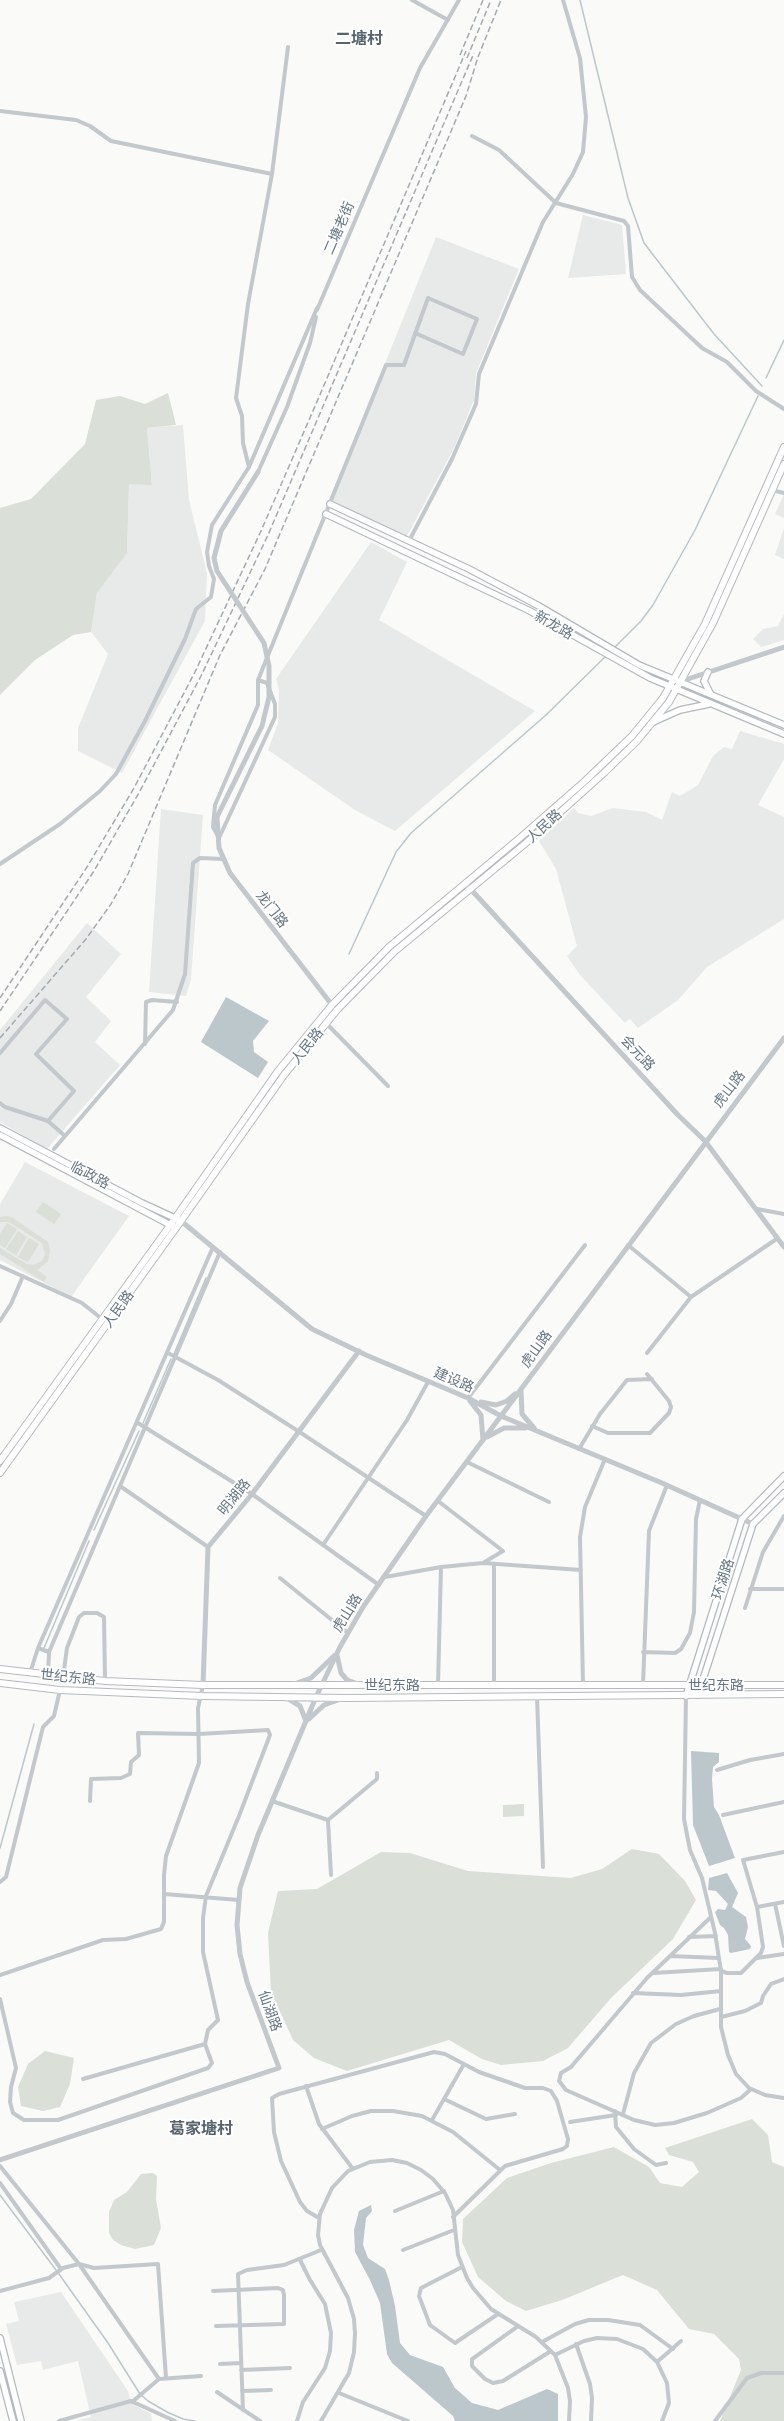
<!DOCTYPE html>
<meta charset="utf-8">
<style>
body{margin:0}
canvas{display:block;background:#fafaf8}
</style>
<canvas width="784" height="2421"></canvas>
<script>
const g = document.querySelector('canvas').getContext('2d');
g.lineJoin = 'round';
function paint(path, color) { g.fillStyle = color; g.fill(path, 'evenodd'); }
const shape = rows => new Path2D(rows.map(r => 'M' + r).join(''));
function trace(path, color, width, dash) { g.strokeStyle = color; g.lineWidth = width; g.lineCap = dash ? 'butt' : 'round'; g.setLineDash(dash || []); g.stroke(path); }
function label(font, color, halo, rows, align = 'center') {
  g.font = font + ' "Exo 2","Noto Sans SC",sans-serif'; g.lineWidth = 4; g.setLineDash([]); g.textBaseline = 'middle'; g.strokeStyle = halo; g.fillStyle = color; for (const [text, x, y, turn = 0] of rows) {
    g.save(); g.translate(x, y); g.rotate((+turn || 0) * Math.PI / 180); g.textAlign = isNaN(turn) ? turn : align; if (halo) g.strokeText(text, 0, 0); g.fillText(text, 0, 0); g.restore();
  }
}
paint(shape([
 [583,215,622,225,626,274,568,278],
 [436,237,519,269,476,373,474,400,454,448,406,538,329,502],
 [183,425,189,500,207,573,205,621,122,773,78,751,78,728,108,654,91,632,97,593,127,553,129,483,152,484,147,428],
 [784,494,784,518,775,514],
 [784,528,784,559,775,555],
 [371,542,407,562,379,620,535,711,395,831,355,810,268,750,278,723,279,689,276,679],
 [784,614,784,640,761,647,753,639,763,629,778,626],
 [740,731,784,744,784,759,758,805,784,817,784,919,707,967,678,1000,638,1028,630,1019,625,1023,580,975,567,956,577,946,556,869,539,841,574,808,578,813,591,816,613,808,646,812,662,820,672,792,680,796,698,785,713,756,724,747,732,749],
 [161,809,203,815,191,979,186,996,149,992],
 [87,923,121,954,86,997,111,1021,95,1042,120,1065,47,1149,0,1122,0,1030],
 [25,1162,129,1216,71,1297,0,1260,0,1204],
 [61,2292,128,2391,131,2403,151,2414,152,2421,76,2421,91,2417,78,2361,43,2370,41,2361,17,2365,6,2324,19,2321,14,2302]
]), '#e8e9e9');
paint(shape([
 [168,393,176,425,147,428,152,485,129,484,127,553,97,593,91,632,73,635,35,660,0,695,0,508,31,499,85,444,96,400,120,396,145,404],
 [43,1202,61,1214,54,1224,36,1212],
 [7,1216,13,1218,48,1242,50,1250,48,1261,37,1270,47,1277,44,1282,0,1254,0,1248,27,1264,33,1265,42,1261,45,1254,42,1243,9,1222,0,1222,0,1217],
 [7,1223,17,1229,5,1248,0,1245,0,1234],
 [18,1231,27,1237,16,1255,6,1249],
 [29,1238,39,1244,28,1262,18,1257],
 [524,1804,524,1816,503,1817,503,1805],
 [632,1849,659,1854,685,1881,696,1900,673,1939,611,1998,568,2048,543,2061,501,2065,482,2059,449,2040,347,2071,314,2058,293,2040,271,1992,268,1933,278,1891,317,1889,381,1852,410,1853,468,1871,571,1878,602,1869],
 [45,2051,74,2058,70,2084,60,2107,43,2111,21,2106,18,2087,28,2064],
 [752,2119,768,2135,772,2162,784,2167,784,2421,720,2421,741,2370,739,2359,714,2334,689,2329,657,2290,623,2275,562,2300,526,2311,506,2301,478,2277,462,2242,463,2219,507,2178,551,2163,614,2147,649,2167,660,2183,682,2187,699,2172,693,2162,669,2155,665,2148],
 [153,2173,157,2176,156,2199,161,2228,154,2245,135,2249,121,2245,113,2240,109,2233,109,2212,114,2200,127,2192,141,2174]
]), '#dadfd7');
paint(shape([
 [226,997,269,1021,253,1041,254,1052,268,1062,258,1078,201,1042],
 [691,1751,719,1753,719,1762,713,1767,712,1779,714,1807,719,1815,735,1858,709,1866,693,1825],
 [727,1873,738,1893,732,1907,746,1917,748,1927,745,1939,751,1946,750,1949,731,1953,729,1952,728,1935,724,1928,720,1925,715,1912,718,1909,725,1910,728,1904,716,1891,708,1890,709,1878],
 [371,2205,372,2211,366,2218,363,2245,368,2258,385,2269,389,2280,395,2306,400,2343,410,2355,443,2367,455,2388,472,2403,498,2410,547,2389,558,2394,558,2421,455,2421,453,2416,392,2363,387,2354,380,2303,370,2280,355,2252,354,2230,359,2211]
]), '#bbc7cb');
trace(shape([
 [580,0,628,198,644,243,714,334,762,386],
 [766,378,784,340],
 [614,648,641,621,653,605,695,530,758,396],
 [349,954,396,852,411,833,546,715,606,656],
 [174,1354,206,1278],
 [143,1423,171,1359],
 [94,1530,139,1431],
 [44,1648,89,1541],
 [0,1848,34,1724],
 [0,2195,56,2270],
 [59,2274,108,2343,140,2394,148,2401,167,2412,183,2419,195,2421]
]), '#bbc7cb', 1.5);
const secondary = shape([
 [330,504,469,569,539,606,639,665,784,725],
 [326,514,530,611,650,678,784,734],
 [708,672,704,681,710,693],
 [653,722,680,710,709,704],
 [0,1128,142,1203,179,1220],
 [0,1135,176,1228],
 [698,1695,753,1524,784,1493],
 [686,1696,742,1519,784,1476],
 [0,2338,21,2421],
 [0,2371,13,2421]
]);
const primary = shape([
 [0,1461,171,1224,278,1071,332,1005,389,947,521,837,585,781,632,736,663,698,705,624,784,447],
 [0,1473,176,1228,284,1075,337,1010,394,952,526,843,605,772,637,741,669,702,713,623,784,464],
 [0,1669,105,1681,203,1685,784,1685],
 [0,1683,60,1690,202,1696,346,1698,784,1694]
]);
trace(secondary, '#b3babf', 8);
trace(primary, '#b5babe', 8);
trace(shape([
 [412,0,448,20],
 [0,111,76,120,90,126,111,141,272,174],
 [472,136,499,150,556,203,624,221,628,226,632,277,640,290,702,348,727,362,756,391,784,409],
 [317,310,420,68,459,0],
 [249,467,243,443,242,416,236,398,248,304,272,174,288,47],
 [258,472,287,407,310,343,316,317],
 [772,490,784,493],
 [409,541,452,459,476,404,479,374,543,222,573,174,583,152,586,117,580,58,563,0],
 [258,680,386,365,404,365,428,298,477,319,463,354,415,333],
 [258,680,267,683,275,704,275,717,219,838,213,827,215,805,258,705,258,680],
 [0,864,60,824,100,791,116,774,145,721,185,639,196,609,211,597,214,579,209,566,207,552,212,525,249,467,317,308],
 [321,1018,388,1086],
 [145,1044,146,1002,152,1000,177,1002],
 [0,1053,45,1000,67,1019,36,1054,74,1091,48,1121],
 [0,1103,5,1107,48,1121,65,1136],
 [54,1149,173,1010,185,974,193,863,200,858,223,859],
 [757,1209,784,1214],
 [628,1245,691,1297],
 [0,1266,82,1303,102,1319],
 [0,1321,11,1304,23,1276],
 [168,1353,218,1380,298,1431,426,1516],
 [647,1353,691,1297,778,1238],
 [468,1398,585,1245],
 [138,1423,252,1494,379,1585],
 [592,1426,608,1433,650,1433,669,1413,671,1407,669,1401,647,1374],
 [579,1449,600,1414,627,1380,652,1379],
 [467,1462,549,1502],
 [120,1486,208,1547],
 [438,1501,503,1551,483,1563],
 [323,1545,407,1420,428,1382],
 [385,1577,441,1567,483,1563,581,1570],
 [280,1578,348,1633],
 [750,1589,784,1589],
 [745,1608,763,1552,784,1516],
 [38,1648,213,1247],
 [643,1652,675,1653,681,1649,690,1633,694,1612,696,1519,700,1500],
 [30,1673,38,1648,49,1652,220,1252],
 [48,1675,49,1652],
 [63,1677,67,1648,79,1617,84,1613,97,1613,104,1617,105,1681],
 [494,1684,494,1565],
 [438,1685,441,1567],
 [583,1685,580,1537,585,1507,605,1459],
 [643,1685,649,1531,667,1485],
 [537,1696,543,1867],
 [686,1696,684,1819,690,1850,702,1878,715,1933,721,1971,721,2027,728,2055,736,2074,749,2088,765,2095,784,2098],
 [717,1770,750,1760,784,1754],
 [90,1801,91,1779,121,1778,130,1774,131,1762,139,1755,138,1733,199,1734,268,1730,270,1735,239,1816,206,1896,203,1918,203,1952,218,2020,208,2030,205,2044],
 [272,1801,328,1820],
 [723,1815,784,1802],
 [328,1820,377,1779,377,1773],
 [328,1820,331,1875],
 [784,1852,743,1860,757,1907,784,1902],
 [0,1882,6,1877,43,1727,54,1716,60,1690],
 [164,1894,239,1900],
 [775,1904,784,1946],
 [711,1917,647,1978,571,2067,561,2073,559,2081,566,2090,634,2120,655,2125,674,2123,707,2113,741,2098,751,2089],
 [689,1937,716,1936],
 [670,1956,719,1958],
 [757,1958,784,1954],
 [721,1971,727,1973,741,1973,761,1953,763,1947,757,1907],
 [653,1973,721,1969],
 [0,1975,103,1940,126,1939,161,1929,164,1922,164,1875,166,1856,199,1763,198,1708,203,1685],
 [633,1993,681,1995,721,1991],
 [0,1999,16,2068,11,2087,10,2102,13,2113,24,2120,58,2120,208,2068,212,2063,205,2044,83,2079],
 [721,2017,745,2011,761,2003,763,1996,771,1984,784,1979],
 [306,2086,319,2124,353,2169],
 [444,2099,486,2119,515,2114],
 [615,2111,616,2127,634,2149,656,2165,666,2163],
 [623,2114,634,2073,651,2043,676,2024,694,2016,720,2009],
 [432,2120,464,2064],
 [570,2122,616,2115],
 [322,2129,352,2116,371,2111,393,2111,422,2116,453,2132,500,2170],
 [0,2166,79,2264,159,2379,132,2402],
 [0,2183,61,2269],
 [395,2211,444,2191],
 [319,2218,307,2211,300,2202,281,2161,274,2132,272,2098,279,2094,434,2052,445,2054,479,2072,525,2088,543,2088,551,2091,557,2101,568,2139,567,2146,563,2149,505,2166,453,2217],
 [403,2250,454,2230],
 [462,2267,421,2288,419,2296,430,2325,455,2343,498,2314],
 [0,2291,49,2278,63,2268,79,2264,94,2268,158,2264,166,2378],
 [213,2291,278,2288,283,2290,284,2295,284,2324,216,2326],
 [518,2326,472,2359,472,2366,485,2379,493,2383,503,2381,551,2351],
 [542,2342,575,2324,589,2320,608,2320,640,2325,673,2349],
 [576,2344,590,2384,592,2398,591,2421],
 [555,2355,584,2341,597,2338,617,2339,643,2349,657,2362,667,2383,669,2403,662,2421],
 [657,2362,681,2341],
 [220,2364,241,2363],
 [241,2370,290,2368],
 [159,2379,201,2376],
 [242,2391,271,2390],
 [217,2392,260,2421],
 [339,2393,408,2421],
 [243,2410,238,2274,247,2270,284,2265,321,2250],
 [59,2421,131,2401,175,2421],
 [297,2421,303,2402,325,2368,330,2351,331,2333,325,2304,310,2280,300,2260],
 [321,2421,349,2373,354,2352,355,2333,354,2319,348,2298,320,2245,318,2235,320,2214,332,2188,348,2171,370,2162,392,2160,407,2163,421,2170,433,2179,445,2193,453,2210,458,2255,467,2278,473,2288,491,2309,536,2337,555,2355,568,2388,570,2401,569,2421],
 [715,2421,747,2378,761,2373,784,2373]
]), '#c3c8cc', 4);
trace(shape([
 [682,681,784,647],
 [217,817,219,848,230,873,332,1005],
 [465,883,677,1114,705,1141,784,1247],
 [181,1221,312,1329,366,1355,468,1398,501,1416,662,1483,753,1524],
 [521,1390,522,1414,534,1428],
 [470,1401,481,1415,483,1440],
 [481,1402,496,1405,507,1401,515,1394],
 [487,1437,504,1428,525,1428],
 [337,1655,341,1673,347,1680,358,1684],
 [294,1684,311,1678,334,1656],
 [203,1685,208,1547,252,1494,359,1351],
 [287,1698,300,1706,306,1721],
 [309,1719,324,1705,341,1699],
 [0,2160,279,2068,247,1982,240,1954,237,1925,240,1888,258,1835,316,1697,340,1647,363,1607,426,1516,784,1038]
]), '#c3c8cc', 5);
trace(secondary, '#fff', 5.5);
trace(primary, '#fff', 6);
trace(shape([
 [460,55,483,0],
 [467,58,491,0],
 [0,998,87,867,134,788,195,672,261,531,322,390,466,51],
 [0,1011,94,871,140,791,201,676,268,535,474,53],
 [0,1038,86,939,111,904,128,874,220,655,265,569,466,96,478,57,501,0]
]), '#a2aab0', 1.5, [6, 3]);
trace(shape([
 [217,817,262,726,269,697,269,666,264,643,217,571,214,558,221,531,258,472]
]), '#c3c8cc', 5);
label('14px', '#657683', '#fff', [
 ["二塘老街",339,228,-67],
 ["新龙路",554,625,30],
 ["人民路",544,826,-42],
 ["龙门路",272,909,52],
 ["人民路",307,1046,-51],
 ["会元路",638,1053,47],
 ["虎山路",729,1089,-52],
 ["临政路",90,1175,28],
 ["人民路",118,1309,-54],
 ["虎山路",536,1349,-54],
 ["建设路",454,1380,23],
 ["明湖路",234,1497,-51],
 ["环湖路",723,1579,-72],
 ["虎山路",347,1613,-58],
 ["世纪东路",68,1677,6],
 ["世纪东路",392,1685],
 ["世纪东路",716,1685],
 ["仙湖路",270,2011,70]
]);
label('bold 16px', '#57646e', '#fff', [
 ["二塘村",359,39],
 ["葛家塘村",201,2129]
]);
</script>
